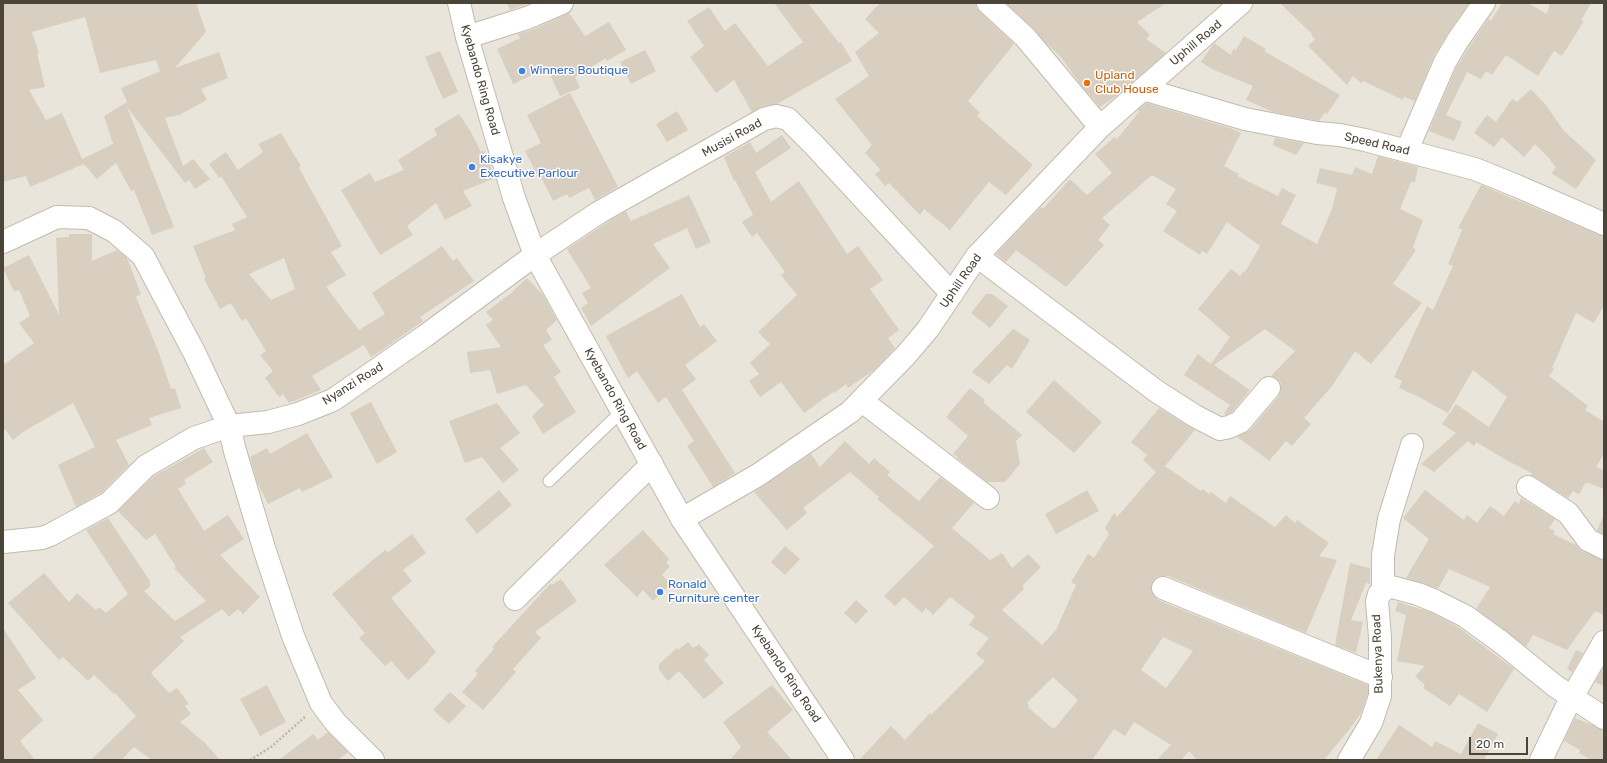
<!DOCTYPE html>
<style>
body{margin:0}
#map{position:relative;width:1607px;height:763px;overflow:hidden;background:#f6f3ec;font-family:Rubik,sans-serif}
canvas{display:block}
.frame{position:absolute;inset:0;border:4px solid #4b4439;pointer-events:none}
.scale{position:absolute;left:1469px;top:737px;width:59px;height:18px;box-sizing:border-box;border:2px solid #4b4439;border-top:0;padding-left:5px;font-size:12px;line-height:14px;white-space:nowrap;color:#4b4439;-webkit-text-stroke:3px #fff;paint-order:stroke}
</style>
<div id="map">
<canvas width="1607" height="763"></canvas>
<div class="frame"></div>
<div class="scale">20 m</div>
</div>
<script>
const g = document.querySelector('canvas').getContext('2d');
g.lineJoin = 'round';
function paint(path, color) { g.fillStyle = color; g.fill(path, 'evenodd'); }
const shape = rows => new Path2D(rows.map(r => 'M' + r).join(''));
function trace(path, color, width, dash) { g.strokeStyle = color; g.lineWidth = width; g.lineCap = dash ? 'butt' : 'round'; g.setLineDash(dash || []); g.stroke(path); }
function label(font, color, halo, rows, align = 'center') {
  g.font = font + ' Rubik,sans-serif'; g.lineWidth = 3; g.setLineDash([]); g.textBaseline = 'middle'; g.strokeStyle = halo; g.fillStyle = color; for (const [text, x, y, turn = 0] of rows) {
    g.save(); g.translate(x, y); g.rotate((+turn || 0) * Math.PI / 180); g.textAlign = isNaN(turn) ? turn : align; if (halo) g.strokeText(text, 0, 0); g.fillText(text, 0, 0); g.restore();
  }
}
paint(shape([
 [3,3,1604,3,1604,760,3,760]
]), '#eae5da');
paint(shape([
 [3,3,196,3,206,32,175,68,219,52,228,78,201,89,207,100,179,115,165,118,183,166,193,159,210,179,195,189,189,180,185,183,127,107,174,227,152,235,134,190,131,191,116,163,97,179,84,164,30,187,26,176,3,182],
 [85,17,100,73,156,60,160,71,121,88,127,102,104,116,113,144,82,159,62,113,46,120,29,90,45,87,37,53,39,53,32,32],
 [507,3,530,3,510,10],
 [774,3,808,3,839,43,841,42,852,61,777,104,761,107,752,112,734,80,716,93,690,57,704,46,687,21,709,7,725,31,735,23,768,66,803,42],
 [880,3,976,3,976,7,980,12,1014,44,968,101,980,113,977,116,1033,165,1006,195,989,182,950,230,924,209,920,215,889,183,885,186,875,174,881,170,865,153,872,145,835,99,869,76,855,52,879,33,865,19],
 [1006,3,1166,3,1137,22,1150,35,1146,39,1166,53,1119,94,1100,107,1081,85,1060,56,1045,42,1033,28],
 [1280,3,1469,3,1448,33,1434,56,1415,101,1404,97,1403,100,1363,81,1361,83,1353,76,1347,85,1308,46,1315,39,1311,35,1312,34],
 [1502,3,1528,3,1547,14,1550,3,1591,3,1581,20,1584,21,1562,56,1554,51,1538,76,1506,55,1492,75,1486,71,1481,79,1467,72,1446,115,1462,122,1454,141,1429,131,1456,68,1469,47,1489,18,1491,21],
 [569,13,585,36,609,22,626,50,607,61,606,58,575,77,580,88,560,96,547,68,513,84,497,49,520,38,518,34,532,30],
 [1244,36,1266,49,1264,51,1340,95,1327,114,1325,112,1319,121,1273,112,1246,100,1253,86,1214,70,1201,62,1214,43,1231,55,1233,49,1236,50],
 [645,50,656,71,631,84,620,62],
 [440,51,458,92,443,99,425,57],
 [1531,89,1545,104,1564,131,1596,160,1576,189,1551,173,1556,168,1548,157,1535,144,1524,157,1502,137,1494,147,1474,133,1487,115,1496,122,1512,99,1517,102],
 [570,93,618,187,595,200,589,188,569,198,567,194,553,201,540,175,538,176,525,151,541,143,527,115],
 [1146,103,1230,128,1241,133,1224,166,1239,174,1237,176,1278,196,1282,188,1296,195,1281,224,1317,244,1332,209,1337,188,1316,183,1320,168,1352,175,1355,167,1372,174,1378,156,1418,167,1415,182,1411,182,1400,209,1423,220,1413,247,1416,250,1393,284,1422,303,1371,364,1355,351,1332,386,1304,418,1311,424,1292,446,1286,441,1269,461,1254,449,1237,437,1250,430,1279,396,1281,390,1281,383,1277,378,1271,376,1295,351,1265,329,1214,365,1250,390,1232,412,1226,415,1224,413,1230,405,1184,375,1198,354,1211,364,1230,337,1198,309,1231,269,1240,276,1244,271,1245,272,1260,246,1227,222,1207,254,1202,251,1200,255,1163,231,1177,211,1166,204,1176,189,1152,175,1102,218,1110,225,1098,240,1104,245,1066,287,1016,250,1006,262,996,254,1041,207,1043,209,1070,179,1087,195,1112,173,1095,154,1115,137,1117,139,1139,112,1138,110],
 [677,111,688,130,667,142,656,124],
 [459,114,471,132,481,152,484,150,495,178,463,191,472,206,445,220,436,203,407,226,413,235,380,255,341,190,370,173,375,182,404,170,398,160,437,135,434,129],
 [281,133,301,166,299,168,342,246,331,252,346,275,326,287,359,330,385,314,372,293,442,246,453,261,457,258,474,281,420,317,423,321,382,350,371,357,364,345,312,376,321,390,289,403,283,394,279,397,265,378,273,371,260,355,266,351,246,318,242,321,231,303,220,309,204,279,206,278,193,246,235,230,232,224,247,217,221,176,219,178,209,164,226,152,238,170,263,152,258,144],
 [284,258,295,289,271,300,249,274],
 [782,135,791,148,755,172,771,202,799,181,847,254,858,246,883,280,870,289,899,330,888,338,895,348,874,370,848,388,846,384,834,393,833,392,804,413,781,382,760,397,749,381,759,374,750,363,770,344,758,332,797,295,781,275,785,272,757,233,752,237,742,222,753,215,735,180,734,181,724,157,750,142,756,153],
 [1275,138,1304,143,1296,155,1273,145],
 [1481,185,1599,235,1604,236,1604,305,1594,323,1576,313,1552,368,1554,369,1549,376,1588,406,1585,410,1604,422,1604,454,1596,467,1604,470,1604,489,1586,482,1579,494,1573,491,1568,498,1531,475,1532,473,1506,460,1476,442,1474,446,1468,441,1434,472,1421,464,1456,433,1442,424,1456,404,1489,427,1507,397,1473,370,1448,413,1417,396,1399,388,1402,381,1394,377,1427,306,1433,310,1453,266,1448,264,1462,230,1458,228],
 [689,195,711,242,696,249,687,228,653,244,670,268,591,326,581,308,588,303,582,293,591,288,567,249,605,224,626,211,631,221],
 [69,234,92,234,92,261,117,250,127,258,141,294,136,297,159,353,171,389,175,388,181,408,149,418,152,425,116,440,129,465,101,493,76,507,58,465,95,447,73,403,23,432,13,440,3,427,3,365,34,343,19,323,30,316,19,290,14,292,3,268,29,255,59,315,56,238,69,237],
 [527,278,543,295,557,320,546,330,552,340,543,345,561,372,554,377,576,412,543,434,532,416,544,405,526,385,497,394,490,370,470,373,467,352,501,347,486,325,493,320,486,312,511,293],
 [682,294,700,327,704,324,717,341,685,365,696,379,682,390,735,473,713,487,687,446,694,441,666,397,658,403,637,371,628,378,606,336],
 [986,294,992,294,1008,306,990,328,971,313],
 [1013,329,1030,340,1012,369,1007,365,989,384,972,372],
 [1054,380,1102,422,1074,453,1026,412],
 [970,388,985,400,983,402,1022,435,1016,441,1020,464,1005,482,987,482,957,458,958,457,953,454,968,436,946,417],
 [371,402,397,452,377,464,350,413],
 [497,403,520,433,500,448,519,470,503,483,482,457,465,463,449,421],
 [1159,408,1195,430,1165,466,1201,491,1203,489,1209,494,1211,492,1226,503,1230,496,1275,527,1286,515,1295,523,1297,520,1329,543,1319,556,1337,560,1306,633,1168,576,1162,576,1156,578,1152,583,1151,589,1153,595,1158,600,1368,685,1368,694,1361,713,1352,726,1324,760,1197,760,1189,751,1181,760,1157,760,1171,745,1134,722,1125,736,1114,729,1092,760,859,760,891,726,905,740,930,713,932,714,985,661,976,654,989,638,969,625,975,616,950,597,933,615,926,608,922,613,904,597,895,606,884,596,934,546,877,499,879,497,850,472,803,508,807,513,787,530,754,492,811,454,820,467,845,441,869,464,874,458,890,472,887,475,919,501,940,477,974,503,952,528,990,560,1002,553,1012,568,1028,554,1041,567,1022,586,1024,589,1002,610,1042,645,1056,630,1076,585,1071,582,1088,554,1094,558,1109,534,1105,528,1114,513,1117,517,1156,472,1143,460,1147,455,1131,442],
 [1163,637,1193,651,1166,688,1141,670],
 [1053,677,1078,700,1055,728,1054,727,1053,729,1028,707,1029,705,1027,703],
 [307,433,333,477,302,492,300,488,268,504,257,482,250,457,267,448,270,454],
 [204,448,213,462,184,480,186,484,178,489,204,531,228,515,244,539,220,555,260,597,243,614,238,609,229,617,222,609,180,637,184,641,151,673,169,693,177,688,189,704,185,706,191,714,180,722,204,742,220,760,152,760,134,747,121,760,91,760,136,716,115,693,114,694,94,675,88,681,63,657,59,660,8,603,44,573,69,602,77,593,96,610,99,607,106,613,128,594,86,530,108,518,150,581,150,587,144,591,175,621,206,601,174,568,176,567,155,534,146,540,118,511,154,476],
 [499,490,512,505,477,534,465,519],
 [1087,490,1099,511,1056,534,1045,514],
 [1425,490,1464,520,1467,515,1477,523,1490,506,1504,516,1515,501,1519,504,1521,498,1555,519,1549,528,1555,531,1553,534,1576,545,1582,551,1604,560,1604,615,1595,611,1567,650,1533,635,1526,647,1476,609,1490,587,1449,569,1438,589,1406,578,1429,539,1403,518],
 [1603,516,1604,516,1604,534,1597,531],
 [643,530,669,559,666,563,670,566,662,575,671,584,653,601,643,590,637,597,604,565],
 [412,534,426,553,403,570,412,581,391,598,436,652,428,660,429,661,408,680,391,661,385,666,359,638,365,633,332,594,385,550,388,552],
 [785,546,800,559,785,575,771,562],
 [1350,563,1370,568,1370,584,1366,583,1351,620,1363,622,1356,653,1335,645],
 [561,579,577,601,535,632,541,638,513,669,516,672,483,710,462,692,478,674,475,671,494,649,492,647,551,583,552,585],
 [856,600,868,611,856,624,844,613],
 [1398,602,1430,612,1458,627,1514,669,1487,712,1459,694,1450,706,1423,688,1425,685,1415,676,1425,666,1397,661,1406,615,1395,611],
 [3,628,36,678,18,690,43,720,20,741,35,760,3,760],
 [688,642,693,648,699,644,709,655,704,660,724,683,704,699,679,671,668,681,659,670,659,664,677,648,678,650],
 [1576,650,1583,653,1572,672,1567,669],
 [1604,667,1604,686,1595,682],
 [267,685,286,722,260,736,240,699],
 [772,685,793,710,767,732,792,760,730,760,741,747,723,722],
 [450,692,466,706,449,724,433,710],
 [1575,718,1604,730,1604,760,1591,760,1579,753,1580,750,1564,741],
 [1478,723,1498,734,1484,760,1376,760,1399,725,1432,747,1435,741,1461,754],
 [328,732,348,752,338,760,279,760,313,734,318,740]
]), '#d8cfc1');
const service = shape([
 [549,481,622,411]
]);
const minor = shape([
 [988,3,1025,37,1100,127],
 [467,37,527,18,562,3],
 [1143,89,1245,119,1317,133,1340,135,1365,140,1460,165,1475,169,1517,186,1604,224],
 [1407,150,1445,62,1458,40,1484,3],
 [3,242,57,217,89,218,114,231,143,256,194,352,229,426,268,422,298,414,333,400,425,336,535,255,598,213,764,119,776,116,788,119,814,145,952,294],
 [977,256,1156,391,1195,416,1220,429,1229,427,1240,422,1269,388],
 [862,401,988,498],
 [1528,487,1568,513,1588,540,1604,548],
 [682,519,758,475,850,412,906,355,928,329,977,256,1100,127,1241,3],
 [3,542,42,538,50,535,109,503,146,466,194,438,229,426,235,451,264,548,293,636,321,703,335,722,373,760],
 [1163,588,1381,677],
 [1383,590,1383,555,1389,519,1412,445],
 [515,599,652,464],
 [1349,760,1371,723,1380,696,1380,637,1377,602,1379,594,1387,588,1392,587,1418,594,1435,601,1465,616,1501,642,1555,686,1604,718],
 [1541,760,1567,706,1604,642]
]);
const tertiary = shape([
 [459,3,467,37,514,198,535,255,682,519,843,760]
]);
trace(service, '#c2bbae', 13);
trace(minor, '#c2bbae', 24);
trace(tertiary, '#c2bbae', 24);
trace(shape([
 [250,760,271,747,306,716]
]), '#c4b79f', 2.5, [2, 2]);
trace(service, '#fff', 11);
trace(minor, '#fff', 22);
trace(tertiary, '#fff', 22);
for (const [x, y, r, color] of [
 [522,71,4,"#3f7fe0"],
 [1087,83,4,"#e8710a"],
 [472,167,4,"#3f7fe0"],
 [660,592,4,"#3f7fe0"]
]) { const dot = new Path2D(); dot.arc(x, y, r, 0, 2 * Math.PI); g.fillStyle = color; g.fill(dot); trace(dot, '#fff', 1.5); }
label('12px', '#4b4439', '#fff', [
 ["Uphill Road",1196,43,-40],
 ["Kyebando Ring Road",480,80,74],
 ["Musisi Road",732,138,-29],
 ["Speed Road",1377,144,13],
 ["Uphill Road",961,281,-55],
 ["Nyanzi Road",353,384,-32],
 ["Kyebando Ring Road",615,399,61],
 ["Bukenya Road",1378,654,-92],
 ["Kyebando Ring Road",786,674,56]
]);
label('12px', '#366cbe', '#fff', [
 ["Winners Boutique",530,71],
 ["Kisakye",480,160],
 ["Executive Parlour",480,174],
 ["Ronald",668,585],
 ["Furniture center",668,599]
], 'left');
label('12px', '#c56008', '#fff', [
 ["Upland",1095,76],
 ["Club House",1095,90]
], 'left');
</script>
